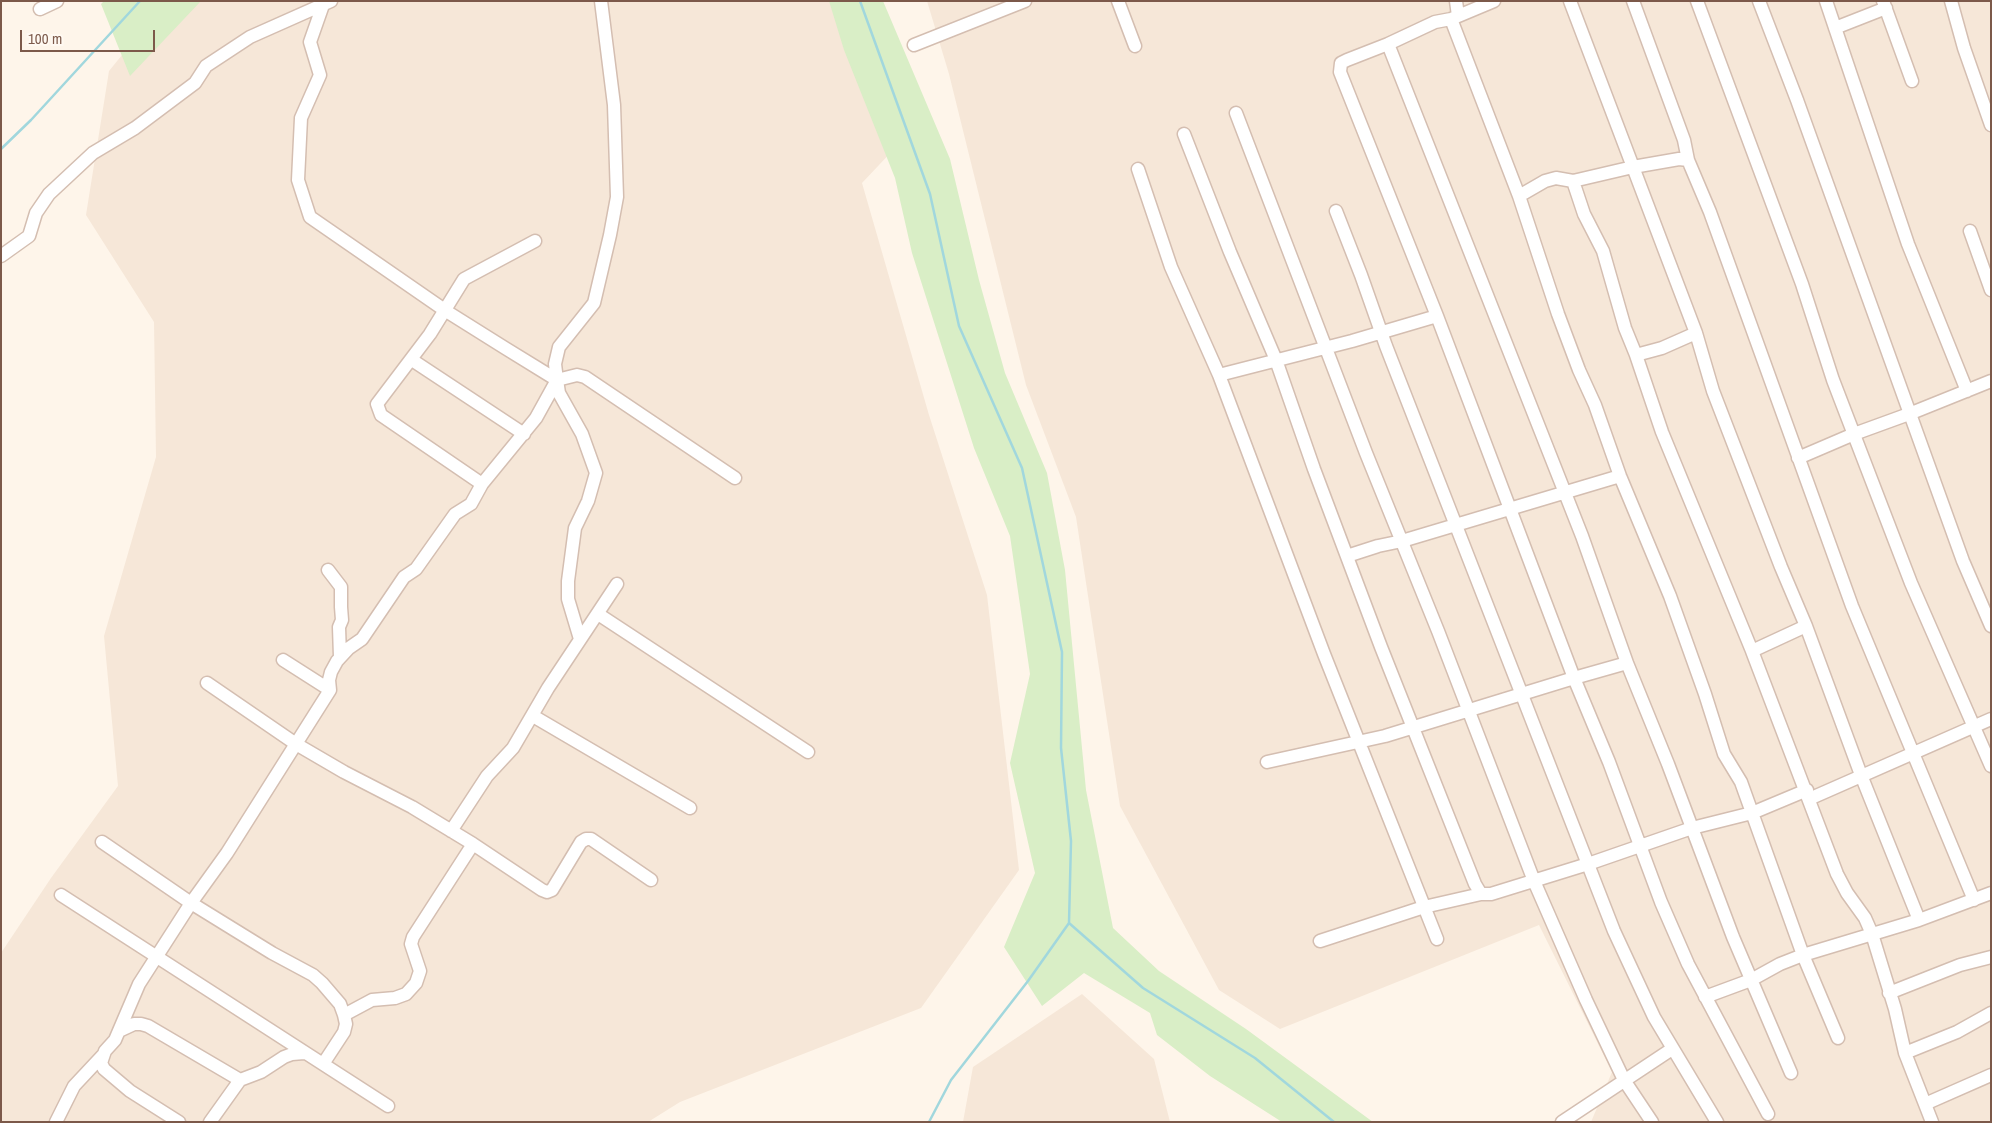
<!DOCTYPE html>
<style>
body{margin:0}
#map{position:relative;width:1992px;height:1123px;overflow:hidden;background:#fef5ea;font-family:"Archivo Narrow",sans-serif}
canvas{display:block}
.frame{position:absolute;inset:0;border:2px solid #7c594a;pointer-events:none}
.scale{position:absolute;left:20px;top:30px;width:135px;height:22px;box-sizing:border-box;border:2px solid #7c594a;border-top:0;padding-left:6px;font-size:15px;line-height:18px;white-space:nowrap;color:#7c594a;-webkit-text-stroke:4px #fff9f2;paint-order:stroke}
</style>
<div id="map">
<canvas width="1992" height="1123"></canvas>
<div class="frame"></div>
<div class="scale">100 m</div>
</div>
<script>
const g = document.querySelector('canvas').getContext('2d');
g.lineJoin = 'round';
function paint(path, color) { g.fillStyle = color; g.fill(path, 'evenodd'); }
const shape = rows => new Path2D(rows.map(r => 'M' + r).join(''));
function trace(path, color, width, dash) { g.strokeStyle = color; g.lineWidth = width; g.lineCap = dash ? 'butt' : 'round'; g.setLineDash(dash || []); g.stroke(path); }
paint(shape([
 [166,1,845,1,896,147,862,183,929,415,987,595,1019,870,921,1008,680,1102,648,1122,1,1122,1,953,51,878,118,786,104,636,156,457,154,322,86,215,109,71],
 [927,1,1991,1,1991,1122,1591,1122,1612,1072,1539,925,1280,1029,1219,990,1120,806,1076,517,1026,385,949,74],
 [1082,994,1154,1059,1170,1122,963,1122,973,1067]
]), '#f6e7d8');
paint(shape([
 [104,1,201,1,130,76,101,4],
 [829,1,883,1,950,159,979,280,1005,373,1047,473,1065,570,1086,790,1113,928,1159,971,1246,1029,1373,1122,1282,1122,1210,1076,1157,1035,1150,1013,1084,973,1042,1006,1004,947,1035,873,1010,763,1030,674,1010,536,974,448,912,253,895,178,844,50]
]), '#d9eec6');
trace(shape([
 [860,1,930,194,959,326,1022,468,1062,652,1061,748,1071,841,1069,923,1143,988,1255,1058,1334,1122],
 [1,149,31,120,140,1],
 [929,1122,951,1080,1028,981,1069,923]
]), '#a1d7dd', 2.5);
const minor = shape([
 [1118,1,1135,46],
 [1456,1,1458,16],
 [1494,1,1451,19,1435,22,1388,44,1347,60,1341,63,1340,72,1437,316,1574,678,1609,762,1661,902,1688,964,1768,1114],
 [1570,1,1696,333,1713,391,1781,567,1806,626,1861,775,1919,920],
 [1633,1,1684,140,1688,160,1710,212,1852,606,1974,900],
 [1697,1,1802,284,1833,380,1911,583,1991,766],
 [1759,1,1797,100,1963,561,1991,626],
 [1826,1,1908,244,1967,391],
 [1883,1,1912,81],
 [1951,1,1964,48,1991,125],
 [323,5,310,42,320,75,301,118,298,180,310,217,446,311,505,348,557,380,577,375,585,377,735,478],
 [40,9,57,1],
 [1451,19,1519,196,1558,314,1579,370,1595,405,1620,476,1670,596,1705,694,1724,754,1741,782,1803,955,1838,1038],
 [1835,28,1886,8],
 [1388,44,1582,536,1627,663,1668,764,1733,937,1791,1073],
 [914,45,1025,1],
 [1236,113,1366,453,1438,631,1534,881,1586,1000,1624,1080,1652,1122],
 [1184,134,1230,252,1276,360,1314,469,1381,647,1475,884,1481,894],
 [1138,169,1171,267,1219,375,1324,654,1437,939],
 [1573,181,1584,214,1603,251,1625,328,1636,355,1662,432,1752,651,1837,874,1847,893,1865,918,1872,934,1895,1009,1905,1053,1932,1122],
 [1519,196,1545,181,1556,178,1573,181,1633,167,1679,159,1688,160],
 [1336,211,1361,275,1386,346,1614,931,1654,1017,1717,1122],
 [1970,231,1991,290],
 [1,256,29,236,36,213,49,194,93,153,135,128,195,83,206,66,250,37,331,1],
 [1636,355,1662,348,1696,333],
 [412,360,524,434],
 [1219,375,1352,341,1437,316],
 [557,380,559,393,582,434,596,473,588,501,575,528,568,581,568,599,580,639],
 [1798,458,1854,434,1909,414,1991,381],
 [482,484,381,415,377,404,430,334,464,279,535,241],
 [1347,556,1378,546,1402,541,1620,476],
 [328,570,341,587,341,607,342,620,339,627,340,657],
 [598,614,808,752],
 [1752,651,1806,626],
 [283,660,330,690],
 [207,683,296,744,344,772,412,807,473,844,542,890,547,892,552,890,581,842,586,839,591,839,651,880],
 [533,716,690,808],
 [1267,762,1385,736,1574,678,1627,663],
 [1809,799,1991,719],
 [451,831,487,776,513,748,548,688,617,584],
 [102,842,191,903,272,953,313,975,322,983,340,1004,344,1015,346,1024,344,1032,323,1064],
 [61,895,388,1106],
 [1320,941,1424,907,1481,894,1491,894,1588,864,1692,828,1752,813,1807,790],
 [1889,993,1960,965,1991,957],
 [1705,997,1751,980,1780,964,1803,955,1919,920,1991,893],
 [344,1015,372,1000,395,998,406,994,416,983,420,971,411,944,413,937,473,844],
 [119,1031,134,1024,141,1024,148,1026,240,1080],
 [1905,1053,1957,1032,1991,1013],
 [1925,1104,1991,1075],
 [56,1122,74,1086,103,1055],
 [179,1122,130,1091,104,1069,101,1063,105,1051,115,1040,139,984,191,903,227,853,330,690,329,680,331,672,337,661,349,648,362,639,404,577,416,569,455,514,471,504,482,484,536,418,557,380,555,364,559,347,594,303,610,235,617,197,614,105,601,1],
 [210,1122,240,1080,261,1072,284,1057,292,1054,304,1053],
 [1562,1122,1672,1049]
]);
trace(minor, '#d4beb1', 15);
trace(minor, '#fff', 12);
</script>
